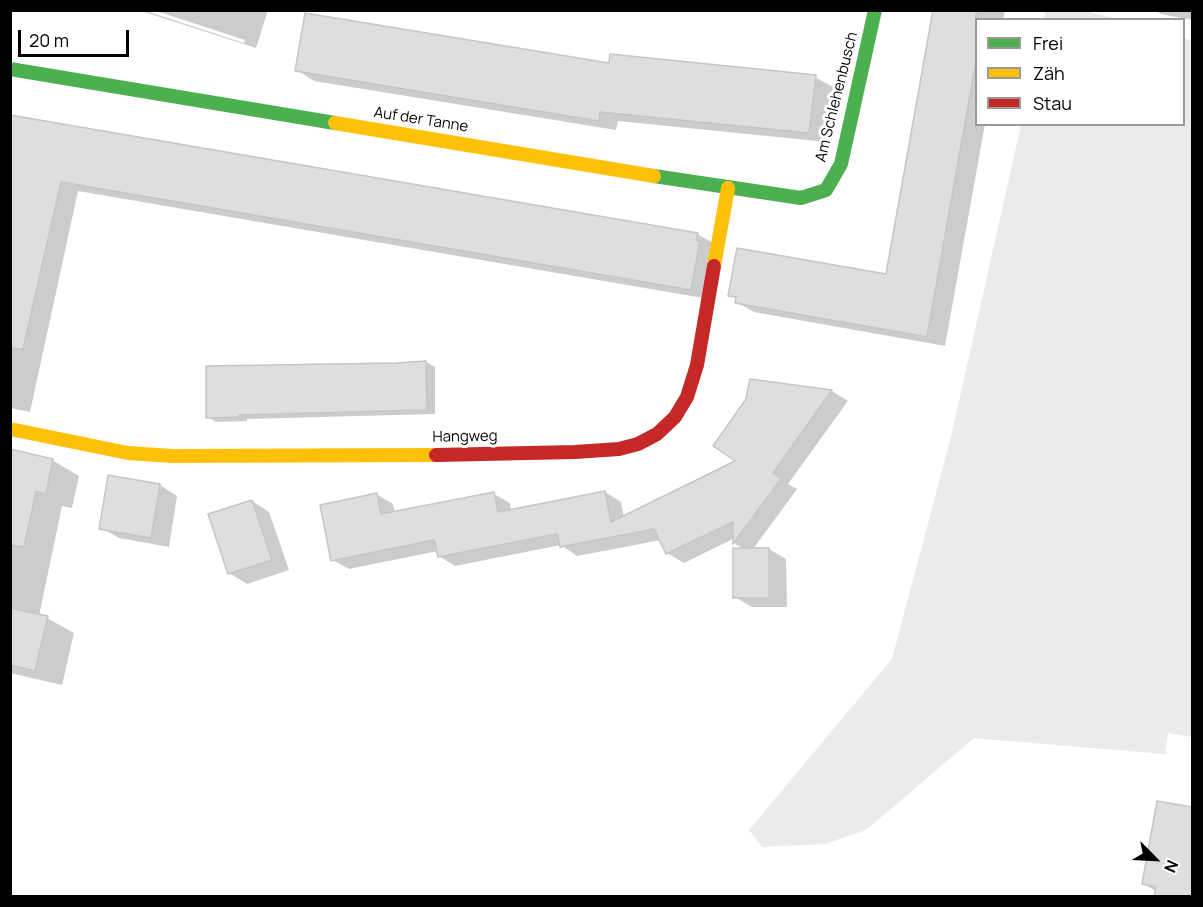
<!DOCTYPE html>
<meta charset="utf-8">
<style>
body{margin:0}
#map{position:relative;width:1203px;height:907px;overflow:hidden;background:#fff;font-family:Manrope,sans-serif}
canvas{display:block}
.frame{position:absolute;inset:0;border:12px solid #000;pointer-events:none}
.legend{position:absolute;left:975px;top:18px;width:210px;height:108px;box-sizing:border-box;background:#fff;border:2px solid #999;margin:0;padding:8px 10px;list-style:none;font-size:18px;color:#000}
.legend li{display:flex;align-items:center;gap:12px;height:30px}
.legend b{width:30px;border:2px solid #999}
.north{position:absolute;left:1125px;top:829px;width:60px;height:60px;-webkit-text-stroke:4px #fff;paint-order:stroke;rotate:114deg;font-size:16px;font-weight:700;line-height:24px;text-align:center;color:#000}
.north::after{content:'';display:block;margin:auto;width:21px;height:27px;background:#000;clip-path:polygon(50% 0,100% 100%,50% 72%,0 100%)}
.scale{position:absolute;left:18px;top:30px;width:111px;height:27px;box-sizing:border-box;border:3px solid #000;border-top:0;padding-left:8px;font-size:18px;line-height:21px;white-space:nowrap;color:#000;-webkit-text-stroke:4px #fff;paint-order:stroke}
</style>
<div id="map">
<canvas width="1203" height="907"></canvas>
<div class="frame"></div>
<ul class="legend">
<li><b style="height:8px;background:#4caf50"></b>Frei</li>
<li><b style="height:8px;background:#ffc107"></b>Zäh</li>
<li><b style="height:8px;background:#c62828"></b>Stau</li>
</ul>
<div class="north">N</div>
<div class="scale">20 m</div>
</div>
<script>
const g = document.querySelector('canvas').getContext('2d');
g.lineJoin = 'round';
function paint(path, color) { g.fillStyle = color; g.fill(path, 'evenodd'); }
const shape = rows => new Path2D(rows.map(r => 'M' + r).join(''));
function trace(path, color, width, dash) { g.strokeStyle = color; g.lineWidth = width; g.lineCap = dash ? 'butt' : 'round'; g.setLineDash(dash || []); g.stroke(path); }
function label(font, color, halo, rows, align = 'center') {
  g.font = font + ' Manrope,sans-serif'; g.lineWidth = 6; g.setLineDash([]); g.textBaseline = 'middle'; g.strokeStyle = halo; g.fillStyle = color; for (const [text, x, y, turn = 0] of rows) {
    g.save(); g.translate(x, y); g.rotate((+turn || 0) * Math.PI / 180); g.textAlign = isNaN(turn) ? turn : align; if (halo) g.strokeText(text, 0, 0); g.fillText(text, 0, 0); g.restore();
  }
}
paint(shape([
 [1046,10,1085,11,1117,19,1044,19],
 [1184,38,1192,41,1192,737,1168,733,1165,754,974,738,866,830,825,844,762,847,749,830,892,659,951,437,1021,125,1184,124]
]), '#ebebeb');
paint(shape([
 [138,10,143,10,244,43,245,40,153,10,268,10,256,48],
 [935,10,1005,10,1003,20,976,20,976,124,985,124,945,346,754,312,736,302,737,299,730,295,887,276],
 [1154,10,1192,10,1192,20,1161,14],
 [611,65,815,77,833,87,827,142,618,121,616,130,314,81,297,70],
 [10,116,697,234,715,244,709,299,78,191,30,412,10,408],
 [426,362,435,367,435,414,247,419,247,421,216,422,208,417,397,365],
 [751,380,832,391,848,401,788,484,797,489,753,549,769,549,786,559,787,607,752,607,735,597,744,549,735,544,735,538,684,563,667,553,661,540,577,556,561,545,455,566,439,556,438,551,349,569,333,560,376,494,393,504,395,513,494,494,510,503,511,511,605,492,621,502,624,517,738,462],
 [10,451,52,460,79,476,72,508,62,506,39,616,47,618,74,633,62,685,10,673],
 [160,485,177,496,169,547,119,538,101,528],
 [252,501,269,512,289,570,247,584,229,573],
 [1159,803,1192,809,1192,896,1155,896,1156,891,1144,884]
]), '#0003');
const building = shape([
 [933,10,976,10,976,61,927,337,735,303,736,297,728,296,737,248,886,274,933,10],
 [305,13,609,63,610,54,816,75,809,133,600,112,599,121,295,71,305,13],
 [10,115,698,233,696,241,700,241,691,290,61,182,23,349,10,348,10,115],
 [426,361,427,410,239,415,239,417,206,418,206,366,397,363,426,361],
 [750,379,832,390,773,473,781,479,733,544,733,522,666,554,654,529,560,547,557,534,438,557,434,540,331,561,320,505,377,493,381,514,494,492,498,512,605,491,611,522,735,461,713,446,746,399,750,379],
 [10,449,53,459,46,494,36,491,24,547,10,545,10,449],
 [108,475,160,484,151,538,99,529,108,475],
 [252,500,272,560,228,574,208,514,252,500],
 [733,548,769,548,769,598,733,598,733,548],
 [10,608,48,616,35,671,10,665,10,608],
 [1157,801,1192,807,1192,897,1154,897,1156,887,1142,884,1157,801]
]);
paint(building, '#dedede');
trace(building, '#c6c6c6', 1.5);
trace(shape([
 [10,69,335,123],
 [654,176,801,198,826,190,841,164,875,10]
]), '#4caf50', 14);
trace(shape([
 [335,123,654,176],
 [714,266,728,188],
 [10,429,128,453,172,456,436,455]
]), '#ffc107', 14);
trace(shape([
 [436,455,575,452,619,449,638,444,657,434,675,417,687,397,697,365,714,266]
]), '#c62828', 14);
label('15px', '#000', '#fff', [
 ["Am Schlehenbusch",837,97,-76],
 ["Auf der Tanne",421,120,9],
 ["Hangweg",465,437,-1]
]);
</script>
